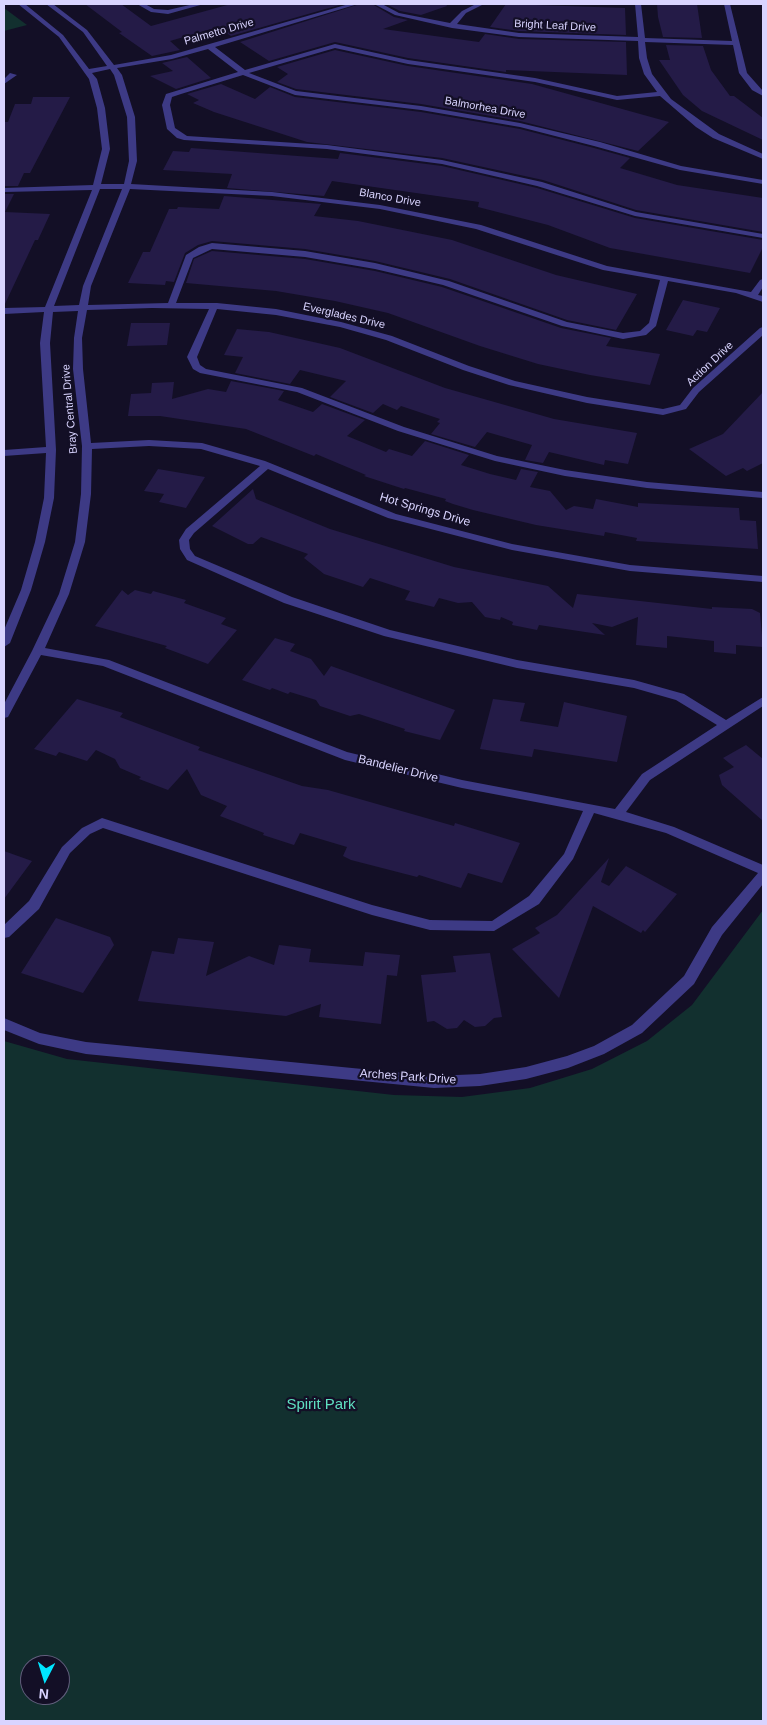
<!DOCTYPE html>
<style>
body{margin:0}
#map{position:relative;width:767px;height:1725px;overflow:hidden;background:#130f26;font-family:Helvetica,sans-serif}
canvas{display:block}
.frame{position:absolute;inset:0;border:5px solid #d9d4ff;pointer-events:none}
.north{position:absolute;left:20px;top:1655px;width:50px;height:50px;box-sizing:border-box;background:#130f26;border:1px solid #625e7d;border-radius:50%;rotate:185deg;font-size:14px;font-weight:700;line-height:20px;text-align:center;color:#d9d4ff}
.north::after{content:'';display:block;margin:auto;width:18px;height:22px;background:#00e5ff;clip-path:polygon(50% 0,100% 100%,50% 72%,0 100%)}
</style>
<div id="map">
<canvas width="767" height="1725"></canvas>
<div class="frame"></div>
<div class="north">N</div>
</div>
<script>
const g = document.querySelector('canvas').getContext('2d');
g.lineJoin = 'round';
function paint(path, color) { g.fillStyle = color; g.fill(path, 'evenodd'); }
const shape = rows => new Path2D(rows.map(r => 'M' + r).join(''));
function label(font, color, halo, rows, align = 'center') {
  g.font = font + ' Helvetica,sans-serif'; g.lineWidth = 4.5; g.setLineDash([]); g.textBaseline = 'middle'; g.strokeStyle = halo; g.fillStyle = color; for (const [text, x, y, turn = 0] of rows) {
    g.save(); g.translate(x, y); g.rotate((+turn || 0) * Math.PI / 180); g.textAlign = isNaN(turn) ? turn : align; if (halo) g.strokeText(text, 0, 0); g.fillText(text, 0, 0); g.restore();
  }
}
paint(shape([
 [4,8,27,25,4,31],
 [763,910,763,1721,4,1721,4,1041,67,1059,394,1095,462,1097,530,1088,592,1069,647,1041,692,1005],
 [30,1665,60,1665,60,1695,30,1695]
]), '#12302f');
paint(shape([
 [85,4,121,4,151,26,231,4,343,4,231,36,219,28,211,29,170,41,180,50,152,56,119,33,122,32],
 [360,4,372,4,394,17,408,20,383,29,479,42,485,34,519,39,626,42,627,75,506,70,506,72,408,58,335,42,269,61,240,42],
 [386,4,446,4,447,6,421,15,400,11],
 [506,4,625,8,626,35,519,31,490,27],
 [657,4,697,4,702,38,663,37,658,17],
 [666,45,703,46,711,70,730,96,734,96,763,118,763,140,702,111,683,95,659,60,670,60],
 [335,50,408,66,532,84,669,122,638,151,520,121,421,104,296,89,277,82,288,74,277,67],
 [187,57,211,78,176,89,150,76,173,71,162,63],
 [221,84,255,99,270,87,295,97,421,112,520,129,594,148,630,158,620,168,677,185,763,198,763,232,636,210,543,180,442,158,307,142,214,112,193,103,199,100,187,94],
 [33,97,70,97,30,173,24,173,18,186,4,186,4,122,8,122,15,104,31,104],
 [191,148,338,159,340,153,442,166,537,188,635,218,763,240,763,247,750,273,610,248,548,225,478,207,479,202,332,181,324,196,227,188,232,174,163,170,173,151,189,152],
 [4,194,14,194,5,212,50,214,38,240,35,240,4,306],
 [224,196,321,204,314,216,358,221,452,240,556,275,637,294,616,330,567,320,450,279,375,261,305,249,212,241,198,245,185,253,174,282,166,281,165,285,128,283,143,252,150,252,169,209,177,209,178,207,219,209],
 [212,251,305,259,375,271,442,287,561,328,611,338,606,346,660,354,650,385,590,375,538,364,480,346,388,313,335,301,276,291,186,283,194,259],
 [683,300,720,308,707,332,697,330,693,336,666,330],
 [131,323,170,323,167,345,127,346],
 [237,329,269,332,340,348,445,388,491,401,554,419,637,433,628,464,605,460,604,465,549,452,543,463,525,460,532,445,487,432,475,447,431,434,440,423,437,422,440,419,401,406,397,410,383,404,373,413,330,397,346,381,300,370,290,384,235,373,243,357,224,355],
 [231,381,284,391,278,400,313,412,322,404,365,420,347,436,386,452,389,449,412,456,425,441,469,455,461,465,490,474,516,480,521,469,538,472,530,487,550,491,566,510,574,506,593,509,596,499,638,507,638,503,739,508,740,520,756,521,758,549,636,541,637,538,605,532,604,536,536,525,473,510,453,504,445,501,446,499,405,488,404,489,364,476,366,475,316,454,314,456,246,429,160,416,128,416,131,394,151,393,152,383,174,382,172,399,208,389,226,392],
 [763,392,763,463,747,471,743,468,726,476,689,449,723,434],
 [158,469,205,477,186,508,159,502,164,494,144,491],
 [253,489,256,499,330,529,454,567,548,586,573,608,577,594,712,609,712,607,752,609,760,613,763,647,736,645,736,654,714,652,714,641,667,636,667,648,636,645,638,617,612,627,592,623,605,635,539,625,537,630,512,625,513,622,501,617,500,620,485,617,472,602,458,603,439,598,434,607,405,600,410,591,370,578,363,587,324,574,304,558,308,554,261,537,253,544,248,544,212,526],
 [122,590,128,595,135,590,151,594,153,591,186,600,184,603,226,618,221,624,237,630,208,664,165,648,167,646,95,626],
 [275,638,295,644,290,651,311,659,324,676,331,666,455,710,440,740,404,731,405,729,359,714,350,716,320,706,316,700,290,692,288,694,272,688,270,690,242,680],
 [77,699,123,713,120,717,200,747,198,750,302,786,328,790,454,826,455,823,520,843,502,883,468,873,461,888,419,875,417,877,351,860,343,856,347,847,300,833,294,845,263,835,264,833,220,816,227,806,201,795,187,769,168,790,139,779,141,777,120,768,115,759,96,750,87,761,59,752,56,756,34,749],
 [493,699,525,703,520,721,558,727,564,702,627,716,617,762,534,749,532,757,480,749],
 [746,745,763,759,763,821,722,785,719,775,734,767,723,758],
 [4,851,32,861,4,899],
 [609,858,601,882,609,886,626,866,677,894,645,932,643,930,641,933,593,906,559,998,512,949,540,933,535,928,557,915],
 [56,918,110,937,114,945,83,993,21,973],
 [178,938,214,942,206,976,249,956,274,965,279,945,311,949,309,962,363,966,365,952,400,955,397,976,387,975,381,1024,319,1017,321,1004,286,1016,138,1001,152,951,174,954],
 [490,953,502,1017,494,1018,485,1026,475,1027,464,1020,457,1028,447,1029,434,1021,427,1022,421,975,456,972,453,956]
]), '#241b47');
paint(shape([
 [18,4,25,4,63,35,89,69,107,66,83,32,46,4,53,4,87,30,114,65,171,55,349,4,358,4,215,47,245,70,335,44,408,60,535,78,617,96,657,92,644,74,639,58,638,41,519,37,452,28,395,15,374,4,382,4,399,13,450,23,462,11,476,4,484,4,466,13,457,24,519,33,638,37,635,4,641,4,645,38,732,41,724,4,730,4,747,73,763,91,763,96,752,90,739,73,733,45,645,42,647,58,652,74,671,99,719,134,763,154,763,159,713,138,696,127,660,96,617,100,535,82,408,64,335,48,249,73,296,91,421,106,520,123,600,142,681,166,763,180,763,184,680,170,594,146,520,127,421,110,295,95,243,75,181,94,172,97,170,105,175,128,187,136,327,145,442,160,542,182,636,212,763,234,763,238,635,216,537,186,442,164,327,149,184,140,177,138,167,129,162,105,166,94,238,72,208,49,172,59,117,68,122,75,135,117,137,161,131,184,272,192,380,205,481,225,607,266,751,292,760,280,763,279,763,287,758,295,763,296,763,302,736,293,668,281,656,326,646,335,623,339,562,326,443,285,375,269,305,257,212,249,193,258,176,303,217,303,276,309,341,322,392,336,469,366,515,381,587,397,663,409,680,405,693,388,760,328,763,327,763,335,699,392,686,409,663,415,587,403,509,385,463,370,386,340,340,327,276,315,217,309,197,357,200,365,206,369,302,388,404,427,497,456,565,470,647,482,763,492,763,498,647,488,565,476,495,461,398,431,297,392,200,373,193,369,187,357,209,309,152,308,87,310,82,338,83,369,91,443,149,440,202,443,265,461,396,514,512,544,630,565,763,576,763,582,630,571,512,550,388,518,268,469,194,533,189,540,190,549,195,556,292,597,390,630,517,660,634,680,684,694,726,720,763,697,763,706,650,780,626,812,674,827,763,865,763,884,722,935,694,984,642,1033,604,1054,568,1068,526,1079,480,1086,434,1088,86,1054,39,1044,4,1030,4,1018,40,1033,86,1042,434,1076,480,1074,526,1067,567,1056,594,1046,632,1025,684,976,712,927,758,873,666,833,594,813,573,859,539,904,494,931,430,930,372,915,103,828,90,834,70,853,39,909,9,937,4,938,4,925,29,901,62,847,82,828,102,818,372,905,430,920,492,921,529,896,564,854,583,811,462,788,345,760,103,666,41,655,8,717,4,718,4,704,32,651,59,594,75,542,81,494,82,446,73,369,74,338,78,311,53,312,50,343,56,450,54,498,45,542,31,590,10,643,4,647,4,630,21,590,35,542,44,498,46,453,4,456,4,450,46,447,40,343,44,312,4,314,4,308,45,307,92,190,4,192,4,188,93,185,102,149,97,108,89,79,59,37,18,4],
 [110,69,114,75,127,117,129,161,124,184,101,184,110,149,105,108,97,79,92,73,110,69],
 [100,189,122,189,83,286,79,305,54,306,100,189],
 [130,189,272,196,380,209,476,229,603,270,660,280,649,323,640,331,623,333,567,322,449,281,375,263,305,251,212,243,199,247,186,255,168,303,88,305,91,286,130,189],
 [149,446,201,449,260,466,186,529,179,540,180,549,187,560,284,603,384,636,517,668,634,688,676,700,717,725,642,774,615,809,462,780,347,752,109,660,45,648,69,594,85,542,91,494,92,449,149,446],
 [137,4,145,4,154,9,168,10,194,4,204,4,168,14,151,12,137,4],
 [10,73,17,75,4,84,4,79,10,73]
]), '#3d3a85');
label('11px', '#d9d4ff', '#130f26', [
 ["Bright Leaf Drive",555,26,3],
 ["Palmetto Drive",219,32,-16],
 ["Balmorhea Drive",485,108,10],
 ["Blanco Drive",390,198,10],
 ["Everglades Drive",344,316,13],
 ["Action Drive",710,364,-43],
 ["Bray Central Drive",70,409,-95]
]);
label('12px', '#d9d4ff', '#130f26', [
 ["Hot Springs Drive",425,510,16],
 ["Bandelier Drive",398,769,14],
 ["Arches Park Drive",408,1077,4]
]);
label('15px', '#5fe0c0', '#130f26', [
 ["Spirit Park",321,1405]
]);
</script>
